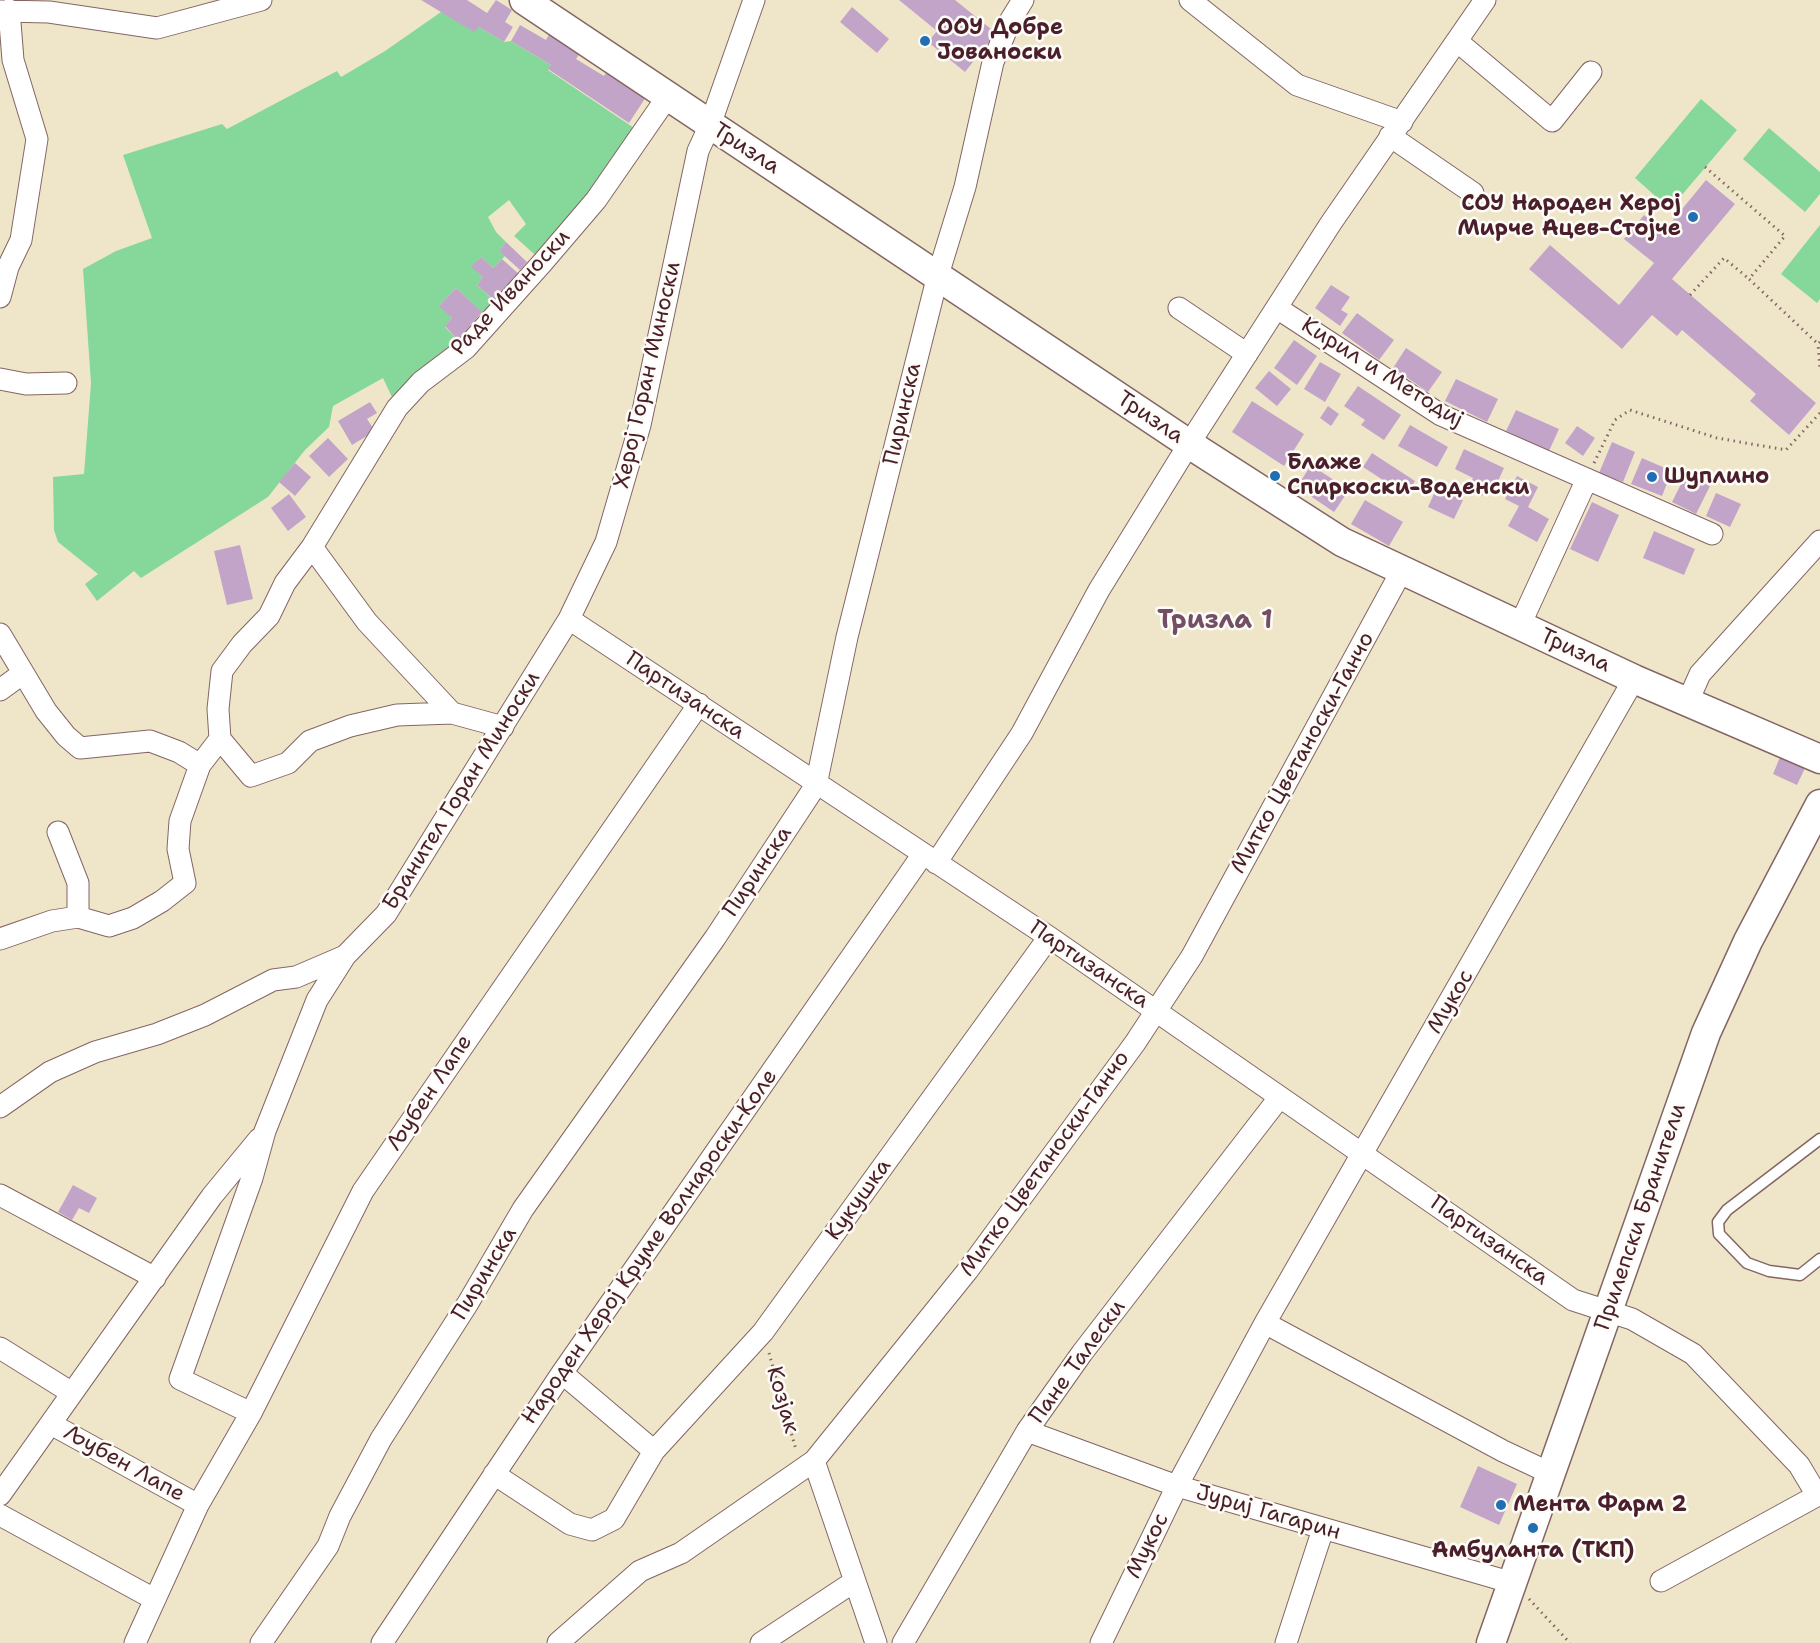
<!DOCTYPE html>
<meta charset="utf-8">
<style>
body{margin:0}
canvas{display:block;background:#efe6ca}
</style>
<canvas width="1820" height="1643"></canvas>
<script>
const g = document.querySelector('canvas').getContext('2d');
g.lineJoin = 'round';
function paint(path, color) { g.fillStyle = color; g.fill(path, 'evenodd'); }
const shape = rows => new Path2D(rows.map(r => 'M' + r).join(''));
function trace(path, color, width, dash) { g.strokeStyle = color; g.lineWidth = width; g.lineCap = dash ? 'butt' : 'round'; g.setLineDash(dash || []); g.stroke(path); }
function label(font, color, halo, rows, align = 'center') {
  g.font = font + ' "Shantell Sans",sans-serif'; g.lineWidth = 5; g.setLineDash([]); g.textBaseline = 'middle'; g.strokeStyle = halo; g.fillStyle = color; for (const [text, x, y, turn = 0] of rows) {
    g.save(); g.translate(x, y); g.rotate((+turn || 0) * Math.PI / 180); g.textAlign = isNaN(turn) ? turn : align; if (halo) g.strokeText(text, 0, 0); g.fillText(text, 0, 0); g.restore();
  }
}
paint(shape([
 [441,12,479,27,504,42,511,41,551,65,548,70,643,134,543,262,514,236,526,224,509,200,488,217,496,232,506,242,499,251,505,256,493,268,481,257,472,267,483,277,477,285,502,308,490,320,456,288,440,305,452,318,445,327,466,348,397,408,383,378,333,406,329,427,305,450,268,497,141,578,134,571,97,601,85,584,98,574,58,542,54,530,53,477,84,474,91,383,83,269,116,251,152,238,123,155,222,124,227,129,337,71,341,77,385,51],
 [1701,99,1737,130,1670,209,1635,178],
 [1769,128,1820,172,1820,194,1805,212,1743,159],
 [1820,225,1820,299,1817,303,1781,274]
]), '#85d89a');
paint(shape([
 [421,0,467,0,487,13,496,0,512,10,505,22,513,27,504,42,479,27,474,32],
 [899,0,955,0,996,33,965,72,928,42,937,31],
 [852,7,889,39,877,53,840,22],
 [520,25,546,40,549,34,580,53,576,59,604,76,607,71,646,97,629,123,548,69,551,65,511,41],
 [1706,180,1735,204,1672,279,1816,403,1789,435,1750,401,1756,394,1682,330,1677,336,1652,315,1622,349,1529,269,1550,245,1619,305,1654,263,1624,239,1644,215,1664,231],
 [506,242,527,262,520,270,499,251],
 [481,257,493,268,502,259,520,275,497,303,477,285,483,277,471,267],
 [1331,285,1350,297,1341,310,1348,314,1340,326,1315,308],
 [456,288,482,312,458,340,445,326,452,318,439,306],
 [1357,313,1394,340,1379,360,1342,333],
 [1294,340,1317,356,1297,385,1274,368],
 [1406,348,1442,372,1428,392,1393,368],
 [1320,362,1341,374,1325,402,1304,389],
 [1269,371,1291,389,1277,406,1255,388],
 [1456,379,1498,399,1487,422,1445,401],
 [1358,386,1401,415,1384,440,1361,425,1365,420,1344,406],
 [1252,401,1304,434,1284,466,1232,432],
 [370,402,377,413,367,419,375,431,352,445,338,421],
 [1328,406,1339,414,1331,426,1320,418],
 [1516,410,1559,429,1549,451,1506,431],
 [1410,425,1448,447,1437,467,1398,446],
 [1577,426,1595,438,1583,456,1565,443],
 [328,438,348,459,329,477,309,456],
 [1612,442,1635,452,1623,482,1599,473],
 [1464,449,1504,468,1494,490,1486,487,1482,496,1468,490,1473,478,1455,469],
 [1372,453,1415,481,1406,495,1363,467],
 [1642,458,1672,471,1662,496,1631,484],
 [295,463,311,477,295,496,279,482],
 [1311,465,1349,490,1334,512,1297,487],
 [1686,474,1710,486,1696,514,1672,502],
 [1517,476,1538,487,1528,507,1549,519,1537,542,1508,526,1519,506,1505,499],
 [1437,487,1463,500,1454,519,1428,507],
 [1716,493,1741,504,1730,527,1706,516],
 [289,494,306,517,288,531,271,508],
 [1365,500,1403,522,1389,546,1351,524],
 [1592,502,1619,515,1598,562,1570,549],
 [1654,531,1695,549,1684,575,1643,558],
 [240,545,253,599,227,605,214,551],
 [1780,757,1805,768,1797,785,1773,774],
 [73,1185,97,1198,89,1213,79,1208,72,1220,58,1212],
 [1478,1466,1517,1484,1499,1525,1460,1507]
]), '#c3a4c9');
const lane = shape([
 [1820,1139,1727,1210,1718,1222,1719,1234,1747,1263,1769,1271,1800,1275,1820,1259]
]);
const street = shape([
 [1190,0,1297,85,1402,122],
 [0,11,49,12,157,28,261,0],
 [1458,42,1552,121,1591,72],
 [1390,136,1473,193],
 [0,297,8,267,21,240,37,139,13,60,9,10],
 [1179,308,1247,354],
 [1277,308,1441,415,1712,534],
 [0,379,26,384,66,383],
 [312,547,367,622,452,713],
 [569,619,1049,937,1573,1300,1632,1319,1693,1354,1799,1465,1817,1495],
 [1520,625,1587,479],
 [0,634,46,711,66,736,80,748,150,741,179,752,200,765],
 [0,690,22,674],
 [1688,701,1700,674,1820,541],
 [220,739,251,776,288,763,310,741,350,726,397,715,452,713,503,727],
 [58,832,78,883,78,917],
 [936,863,1022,733,1099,590,1189,444,1331,223,1485,0],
 [0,939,52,921,78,917,109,926,133,918,162,901,185,883,178,849,180,821,200,765,220,739,218,709,222,671,242,644,269,616,285,583,312,547,397,408,421,382,466,348,543,262,596,200,668,96],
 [0,1107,50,1072,95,1052,157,1034,205,1015,273,980,296,977,345,956],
 [0,1195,155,1278],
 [1265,1323,1503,1451,1552,1474],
 [0,1348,72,1393],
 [562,1373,654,1451],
 [251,1413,180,1379,252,1178,265,1131,317,1000,345,956,386,914,569,619,606,542,640,425,698,151,710,125,754,0],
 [51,1424,198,1505],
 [1027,1431,1177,1486,1513,1583],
 [814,1461,876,1643],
 [494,1474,570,1524,592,1530,614,1519,654,1451,763,1332,1049,937],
 [0,1495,212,1196,259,1139],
 [0,1515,154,1599],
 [1661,1581,1820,1494],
 [135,1643,198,1505,251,1413,363,1191,699,704],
 [261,1643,328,1546,340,1516,381,1439,468,1303,523,1209,715,938,816,785,847,637,938,275,965,187,993,62,1010,21,1023,0],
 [382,1643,562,1373,923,854],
 [558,1643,640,1571,681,1553,814,1461,968,1270,1135,1043,1192,956,1401,572],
 [761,1643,855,1581],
 [903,1643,1027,1431,1082,1353,1279,1098],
 [1101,1643,1177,1486,1265,1323,1634,679],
 [1286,1643,1323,1529]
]);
const secondary = shape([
 [524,0,1189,444,1342,542,1634,679,1820,759],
 [1491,1643,1706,1033,1748,941,1820,804]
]);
trace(lane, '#846563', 13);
trace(street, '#846563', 23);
trace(secondary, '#846563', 31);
trace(shape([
 [1705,167,1785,236,1749,279,1818,344],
 [1690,295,1724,258,1749,279],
 [1820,342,1818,344,1820,368],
 [1594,463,1615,420,1630,410,1717,438,1786,450,1820,413],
 [769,1353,796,1450],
 [1529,1599,1570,1643]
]), '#846563', 3, [1.5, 4.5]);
trace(lane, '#fff', 10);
trace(street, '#fff', 21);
trace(secondary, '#fff', 28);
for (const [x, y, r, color] of [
 [925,41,6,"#1f6fb2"],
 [1693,217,6,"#1f6fb2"],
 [1275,476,6,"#1f6fb2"],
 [1652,477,6,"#1f6fb2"],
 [1501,1505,6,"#1f6fb2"],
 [1533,1528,6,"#1f6fb2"]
]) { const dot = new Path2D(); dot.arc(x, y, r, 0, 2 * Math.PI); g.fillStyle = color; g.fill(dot); trace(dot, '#fdfcf7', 2); }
label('bold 22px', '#4a1f2b', '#fdfcf7', [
 ["ООУ Добре",937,28],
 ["Јованоски",937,53],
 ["СОУ Народен Херој",1681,204,"right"],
 ["Мирче Ацев-Стојче",1681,229,"right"],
 ["Блаже",1287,463],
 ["Спиркоски-Воденски",1287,488],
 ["Шуплино",1664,477],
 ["Мента Фарм 2",1513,1505],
 ["Амбуланта (ТКП)",1533,1551,"center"]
], 'left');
label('22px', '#4a1f2b', '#fdfcf7', [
 ["Тризла",746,149,33],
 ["Раде Иваноски",511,293,-47],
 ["Кирил и Методиј",1382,373,32],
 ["Херој Горан Миноски",648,375,-77],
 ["Пиринска",903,414,-77],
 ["Тризла",1150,418,34],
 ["Тризла",1575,651,25],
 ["Партизанска",685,696,34],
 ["Митко Цветаноски-Ганчо",1303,753,-61],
 ["Бранител Горан Миноски",462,791,-58],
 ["Пиринска",758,872,-56],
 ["Партизанска",1089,965,34],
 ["Мукос",1451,1002,-60],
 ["Љубен Лапе",430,1093,-56],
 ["Митко Цветаноски-Ганчо",1045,1164,-54],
 ["Кукушка",859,1200,-54],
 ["Прилепски Бранители",1641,1217,-71],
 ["Партизанска",1489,1241,35],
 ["Народен Херој Круме Волнароски-Коле",650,1247,-55],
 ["Пиринска",485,1274,-59],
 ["Пане Талески",1078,1362,-54],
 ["Козјак",782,1400,74],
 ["Љубен Лапе",124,1464,29],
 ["Јуриј Гагарин",1268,1513,16],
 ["Мукос",1148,1546,-64]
]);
label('bold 26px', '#744e62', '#fdfcf7', [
 ["Тризла 1",1215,621]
]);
</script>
